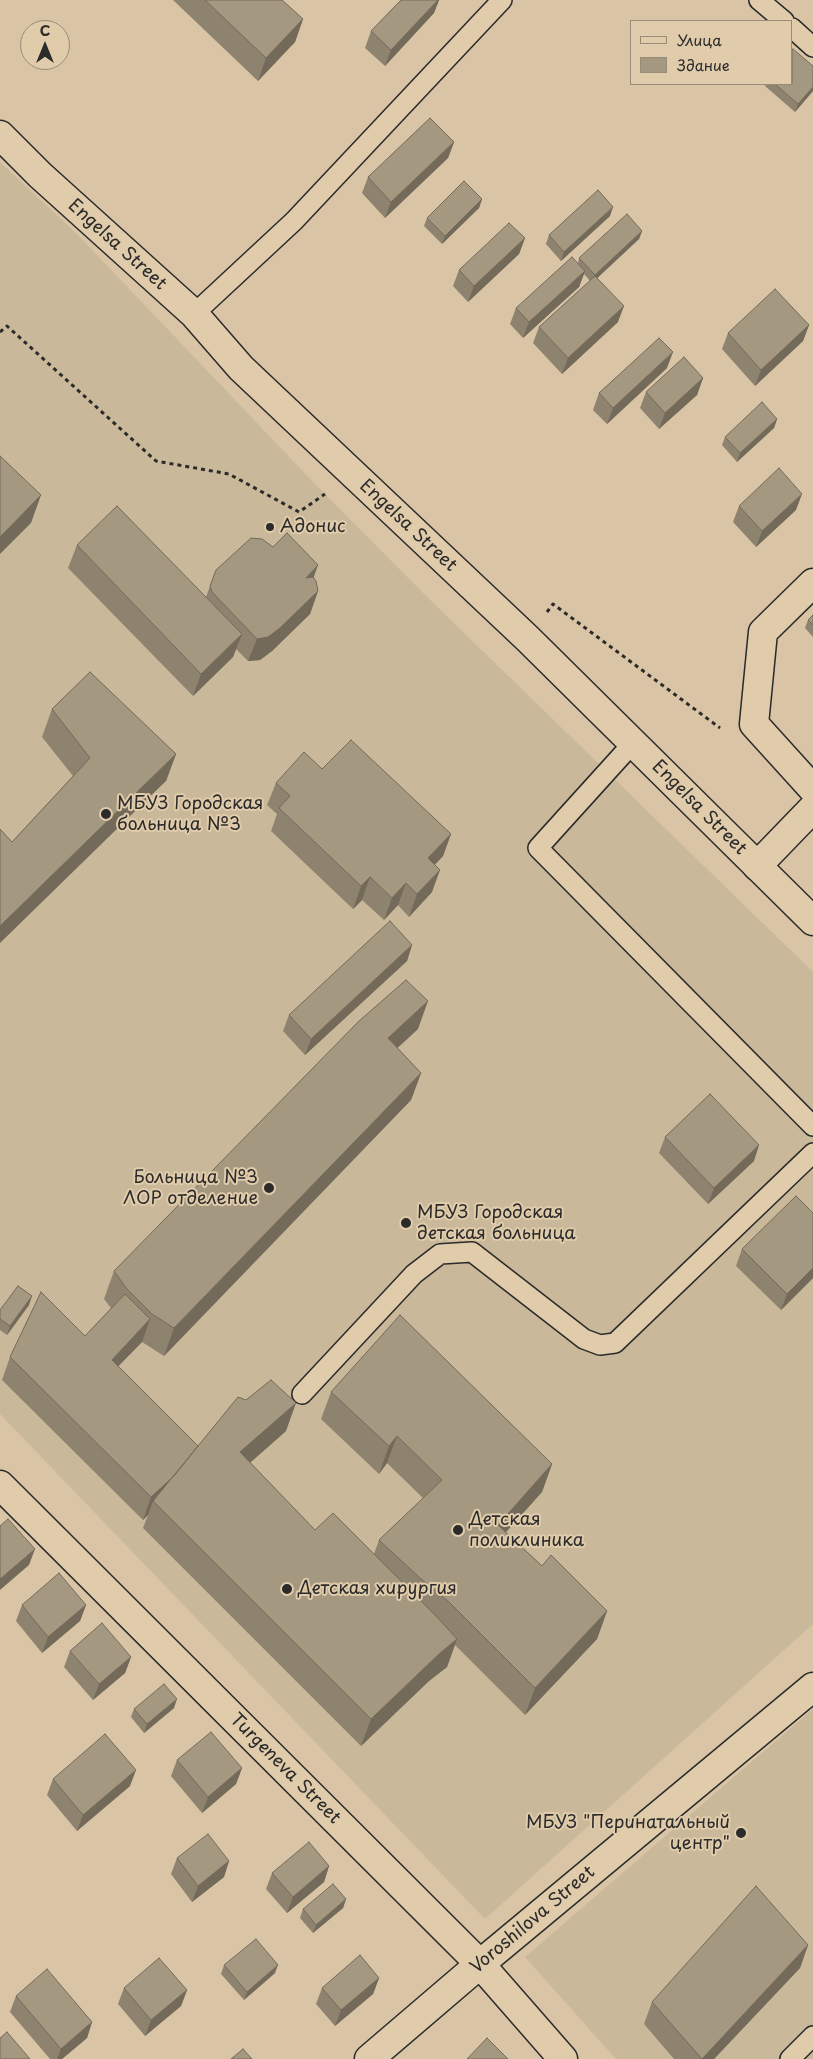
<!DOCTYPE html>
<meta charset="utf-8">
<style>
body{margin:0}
#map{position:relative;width:813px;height:2059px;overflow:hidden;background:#d9c5a5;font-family:"Playpen Sans",sans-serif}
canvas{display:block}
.legend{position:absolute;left:630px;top:20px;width:162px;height:65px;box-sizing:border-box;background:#e0cbaa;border:1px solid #988b77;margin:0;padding:6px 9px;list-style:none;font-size:15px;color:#2b2b2b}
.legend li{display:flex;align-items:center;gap:10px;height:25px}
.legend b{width:25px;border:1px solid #988b77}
.north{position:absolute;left:20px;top:20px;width:50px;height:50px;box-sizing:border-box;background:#e0cbaa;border:1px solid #988b77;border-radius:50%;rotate:0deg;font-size:14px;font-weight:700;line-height:20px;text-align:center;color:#2b2b2b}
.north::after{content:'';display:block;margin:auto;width:18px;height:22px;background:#2b2b2b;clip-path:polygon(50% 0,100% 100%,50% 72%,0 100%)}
</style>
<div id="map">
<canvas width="813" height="2059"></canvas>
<ul class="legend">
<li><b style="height:6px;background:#e0cbaa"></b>Улица</li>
<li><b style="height:14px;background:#a59881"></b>Здание</li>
</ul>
<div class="north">С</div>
</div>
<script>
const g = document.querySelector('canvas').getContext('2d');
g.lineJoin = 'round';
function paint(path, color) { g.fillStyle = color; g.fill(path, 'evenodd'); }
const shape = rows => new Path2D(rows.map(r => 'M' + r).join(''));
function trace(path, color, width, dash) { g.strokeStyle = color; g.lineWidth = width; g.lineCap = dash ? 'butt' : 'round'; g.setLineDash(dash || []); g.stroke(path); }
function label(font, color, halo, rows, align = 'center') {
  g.font = font + ' "Playpen Sans",sans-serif'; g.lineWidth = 4; g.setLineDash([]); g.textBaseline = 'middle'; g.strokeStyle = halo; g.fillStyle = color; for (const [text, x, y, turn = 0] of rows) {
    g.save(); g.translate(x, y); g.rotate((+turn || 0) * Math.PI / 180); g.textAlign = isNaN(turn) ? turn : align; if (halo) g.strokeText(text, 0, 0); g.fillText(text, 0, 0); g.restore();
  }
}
paint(shape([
 [0,162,76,233,317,486,426,596,813,972,813,1624,485,1919,0,1414],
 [813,1709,813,2059,616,2059,525,1957]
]), '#c9b89a');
const service = shape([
 [759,0,784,21],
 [792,28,813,47],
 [194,314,294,221,502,0],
 [633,743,538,848,813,1126],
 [302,1394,414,1274,440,1254,472,1252,584,1339,600,1345,615,1343,813,1153],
 [790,2059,813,2036]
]);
const minor = shape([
 [813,583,763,632,754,724,813,789],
 [757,866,813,808],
 [369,2059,480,1964]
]);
const tertiary = shape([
 [0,1485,480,1964,563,2059],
 [480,1964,813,1687]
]);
const secondary = shape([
 [0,135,40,175,194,314,241,368,527,638,813,921]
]);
trace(service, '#2b2b2b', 22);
trace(minor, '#2b2b2b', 31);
trace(tertiary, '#2b2b2b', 31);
trace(secondary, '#2b2b2b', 31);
trace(shape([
 [0,332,7,326,156,461,229,474,299,512,325,494],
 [547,612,553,604,720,728]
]), '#2b2b2b', 3, [4, 4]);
trace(service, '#e0cbaa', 19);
trace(minor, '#e0cbaa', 28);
trace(tertiary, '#e0cbaa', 28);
trace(secondary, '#e0cbaa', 28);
paint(shape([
 [173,0,282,0,303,19,295,42,258,81],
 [401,0,439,0,434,13,385,66,365,48,371,31],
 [813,66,813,91,795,112,765,86,766,84,792,84],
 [454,142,448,158,385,218,362,193,368,177],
 [482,199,479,208,442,244,424,226,427,218],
 [610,216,561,261,546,244,549,235],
 [642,231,639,239,597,278,618,322,562,374,533,343,539,327,590,281,584,274,579,287,523,338,510,324,516,308,578,263,579,258],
 [525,238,519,254,468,302,453,286,459,270],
 [809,325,803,341,755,386,722,349,728,333],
 [667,368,607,424,593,410,599,393],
 [703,378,697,395,659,429,640,408,646,392],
 [777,419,774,428,737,462,722,445,725,437],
 [739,506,796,510,756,547,733,522],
 [77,545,206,597,216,570,313,578,318,591,310,614,272,651,260,660,248,661,236,649,233,657,193,696,68,568],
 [813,615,813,637,805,628,808,620],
 [52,709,176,754,166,781,12,842,73,776,42,737],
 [322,769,451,834,443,856,435,865,432,892,409,917,398,905,384,920,362,900,353,909,271,831,277,814,267,805,276,783],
 [412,945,407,961,305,1055,283,1031,289,1015],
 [418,1029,397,1048,421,1073,411,1100,164,1356,142,1342,118,1366,198,1446,286,1431,250,1463,315,1530,374,1554,379,1540,423,1498,387,1463,379,1474,321,1419,331,1392,552,1464,542,1492,506,1532,542,1566,607,1611,597,1639,525,1715,455,1645,447,1667,429,1681,361,1746,143,1528,148,1515,143,1520,2,1380,10,1357,85,1336,111,1308,104,1299,114,1271],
 [665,1137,754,1161,708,1204,659,1153],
 [742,1249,813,1278,781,1310,736,1266],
 [29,1305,7,1335,0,1330,0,1310],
 [22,1605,86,1605,80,1621,42,1653,16,1621],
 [70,1651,131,1657,125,1673,93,1700,64,1667],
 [174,1708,144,1733,131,1717,134,1709],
 [177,1760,242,1768,236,1784,202,1813,171,1776],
 [53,1779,130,1786,77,1831,47,1795],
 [177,1858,229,1861,224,1877,192,1902,171,1874],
 [329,1866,324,1882,287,1913,266,1889,272,1873],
 [346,1899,343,1908,313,1933,300,1918,303,1909],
 [808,1945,800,1968,714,2059,674,2059,644,2024,652,2002],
 [224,1965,275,1973,244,2000,221,1974],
 [379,1978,373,1994,335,2026,316,2004,322,1988],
 [124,1988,187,1990,181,2006,145,2036,118,2004],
 [16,1996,92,2022,87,2038,62,2059,50,2059,10,2012]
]), '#8e836f');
paint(shape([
 [438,0,439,0,434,13,385,66,391,50],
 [303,19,295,42,258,81,266,58],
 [813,87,813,91,795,112,798,104],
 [454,142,448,158,385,218,391,202],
 [482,199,479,208,442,244,445,236],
 [613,207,610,216,561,261,564,252],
 [642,231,639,239,592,283,595,275],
 [525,238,519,254,468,302,474,286],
 [585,271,579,287,523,338,529,322],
 [624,306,618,322,562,374,568,358],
 [809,325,803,341,755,386,761,370],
 [673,352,667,368,607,424,613,408],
 [703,378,697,395,659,429,665,413],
 [777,419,774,428,737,462,740,453],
 [802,494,796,510,756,547,762,531],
 [41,495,31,523,0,554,0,537],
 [318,565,310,588,306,578],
 [318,591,310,614,272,651,260,660,248,661,257,639],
 [242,634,233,657,193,696,201,674],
 [176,754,166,781,0,943,0,926],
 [451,834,443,856,419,880,428,858],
 [440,870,432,892,409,917,417,894],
 [370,877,362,900,353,909,361,886],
 [406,883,398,905,384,920,392,898],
 [412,945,407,961,305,1055,311,1039],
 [428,1001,418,1029,378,1066,388,1038],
 [421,1073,411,1100,164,1356,174,1328],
 [759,1145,754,1161,708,1204,714,1188],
 [813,1268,813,1278,781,1310,787,1294],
 [32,1296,29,1305,7,1335,10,1326],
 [150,1319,142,1342,103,1382,112,1360],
 [296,1403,286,1431,230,1480,240,1452],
 [397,1436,387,1463,379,1474,389,1446],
 [552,1464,542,1492,488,1552,498,1525],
 [184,1465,153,1501,148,1515,143,1520,151,1497],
 [35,1549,29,1565,0,1590,0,1579],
 [86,1605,80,1621,42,1653,48,1637],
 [607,1611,597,1639,525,1715,535,1688],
 [457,1639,447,1667,429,1681,361,1746,371,1719,439,1654],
 [131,1657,125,1673,93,1700,99,1684],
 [177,1699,174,1708,144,1733,147,1724],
 [242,1768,236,1784,202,1813,208,1797],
 [136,1770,130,1786,77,1831,83,1815],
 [229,1861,224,1877,192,1902,198,1886],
 [329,1866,324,1882,287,1913,293,1897],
 [346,1899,343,1908,313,1933,316,1925],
 [808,1945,800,1968,714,2059,701,2059],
 [278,1965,275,1973,244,2000,247,1992],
 [379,1978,373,1994,335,2026,341,2010],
 [187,1990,181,2006,145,2036,151,2020],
 [92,2022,87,2038,62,2059,57,2059,61,2049]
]), '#746a5a');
const building = shape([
 [205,0,282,0,303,19,266,58,205,0],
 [401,0,438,0,391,50,371,31,401,0],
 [793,49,813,66,813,87,798,104,775,84,792,84,792,51,793,49],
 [430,118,454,142,391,202,368,177,430,118],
 [464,181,482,199,445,236,427,218,464,181],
 [598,190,613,207,564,252,549,235,598,190],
 [627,214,642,231,595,275,579,258,627,214],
 [509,223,525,238,474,286,459,270,509,223],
 [572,257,585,271,529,322,516,308,572,257],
 [595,276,624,306,568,358,539,327,595,276],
 [775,289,809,325,761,370,728,333,775,289],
 [659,338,673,352,613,408,599,393,659,338],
 [684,357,703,378,665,413,646,392,684,357],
 [762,402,777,419,740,453,725,437,762,402],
 [0,456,41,495,0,537,0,456],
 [779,468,802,494,762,531,739,506,779,468],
 [117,506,242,634,201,674,77,545,117,506],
 [287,533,318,565,306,578,313,577,316,581,318,591,280,628,268,637,257,639,212,592,210,586,216,570,251,538,262,539,273,547,287,533],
 [813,615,813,625,808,620,813,615],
 [90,672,176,754,0,926,0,829,12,842,90,758,52,709,90,672],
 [351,740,451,834,428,858,440,870,417,894,406,883,392,898,370,877,361,886,279,808,290,796,276,783,304,752,322,769,351,740],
 [390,921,412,945,311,1039,289,1015,390,921],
 [406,980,428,1001,388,1038,421,1073,174,1328,152,1314,127,1289,114,1271,359,1021,406,980],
 [710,1094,759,1145,714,1188,665,1137,710,1094],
 [796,1196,813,1213,813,1268,787,1294,742,1249,796,1196],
 [18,1286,32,1296,10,1326,0,1319,0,1310,18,1286],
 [41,1292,85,1336,125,1294,150,1319,112,1360,198,1446,174,1476,151,1497,10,1357,41,1292],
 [400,1315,552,1464,498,1525,542,1566,551,1555,607,1611,535,1688,449,1602,420,1578,379,1540,442,1480,397,1436,389,1446,331,1392,400,1315],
 [271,1380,296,1403,240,1452,315,1530,333,1513,436,1616,457,1639,439,1654,371,1719,153,1501,238,1397,246,1400,271,1380],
 [8,1519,35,1549,0,1579,0,1526,8,1519],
 [59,1573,86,1605,48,1637,22,1605,59,1573],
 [102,1623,131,1657,99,1684,70,1651,102,1623],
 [164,1684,177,1699,147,1724,134,1709,164,1684],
 [211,1732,242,1768,208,1797,177,1760,211,1732],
 [105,1734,136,1770,83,1815,53,1779,105,1734],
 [208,1834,229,1861,198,1886,177,1858,208,1834],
 [309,1842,329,1866,293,1897,272,1873,309,1842],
 [333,1884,346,1899,316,1925,303,1909,333,1884],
 [756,1886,808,1945,702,2059,652,2002,756,1886],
 [256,1939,278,1965,247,1992,224,1965,256,1939],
 [360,1955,379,1978,341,2010,322,1988,360,1955],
 [159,1958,187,1990,151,2020,124,1988,159,1958],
 [47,1969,92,2022,61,2049,16,1996,47,1969],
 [7,2032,30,2059,0,2059,0,2038,7,2032],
 [487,2038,508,2059,467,2059,487,2038],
 [243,2049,252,2059,231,2059,243,2049]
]);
paint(building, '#a59881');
trace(building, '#746a5a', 1);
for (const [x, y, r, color] of [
 [270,527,5,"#2b2b2b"],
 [106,814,6,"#2b2b2b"],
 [269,1188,6,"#2b2b2b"],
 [406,1223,6,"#2b2b2b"],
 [458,1530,6,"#2b2b2b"],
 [287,1589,6,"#2b2b2b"],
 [741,1833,6,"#2b2b2b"]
]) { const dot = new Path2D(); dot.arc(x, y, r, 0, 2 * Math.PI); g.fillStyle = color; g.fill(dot); trace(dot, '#e0cbaa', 2); }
label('18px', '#2b2b2b', '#e0cbaa', [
 ["Engelsa Street",117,245,42],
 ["Engelsa Street",408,526,43],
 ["Engelsa Street",699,808,45],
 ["Turgeneva Street",285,1769,45],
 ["Voroshilova Street",533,1920,-40]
]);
label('18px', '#2b2b2b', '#e0cbaa', [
 ["Адонис",280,527],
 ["МБУЗ Городская",117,804],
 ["больница №3",117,825],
 ["Больница №3",258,1178,"right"],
 ["ЛОР отделение",258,1199,"right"],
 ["МБУЗ Городская",417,1213],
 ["детская больница",417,1234],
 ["Детская",469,1520],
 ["поликлиника",469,1541],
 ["Детская хирургия",298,1589],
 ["МБУЗ \"Перинатальный",730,1823,"right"],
 ["центр\"",730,1844,"right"]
], 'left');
</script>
